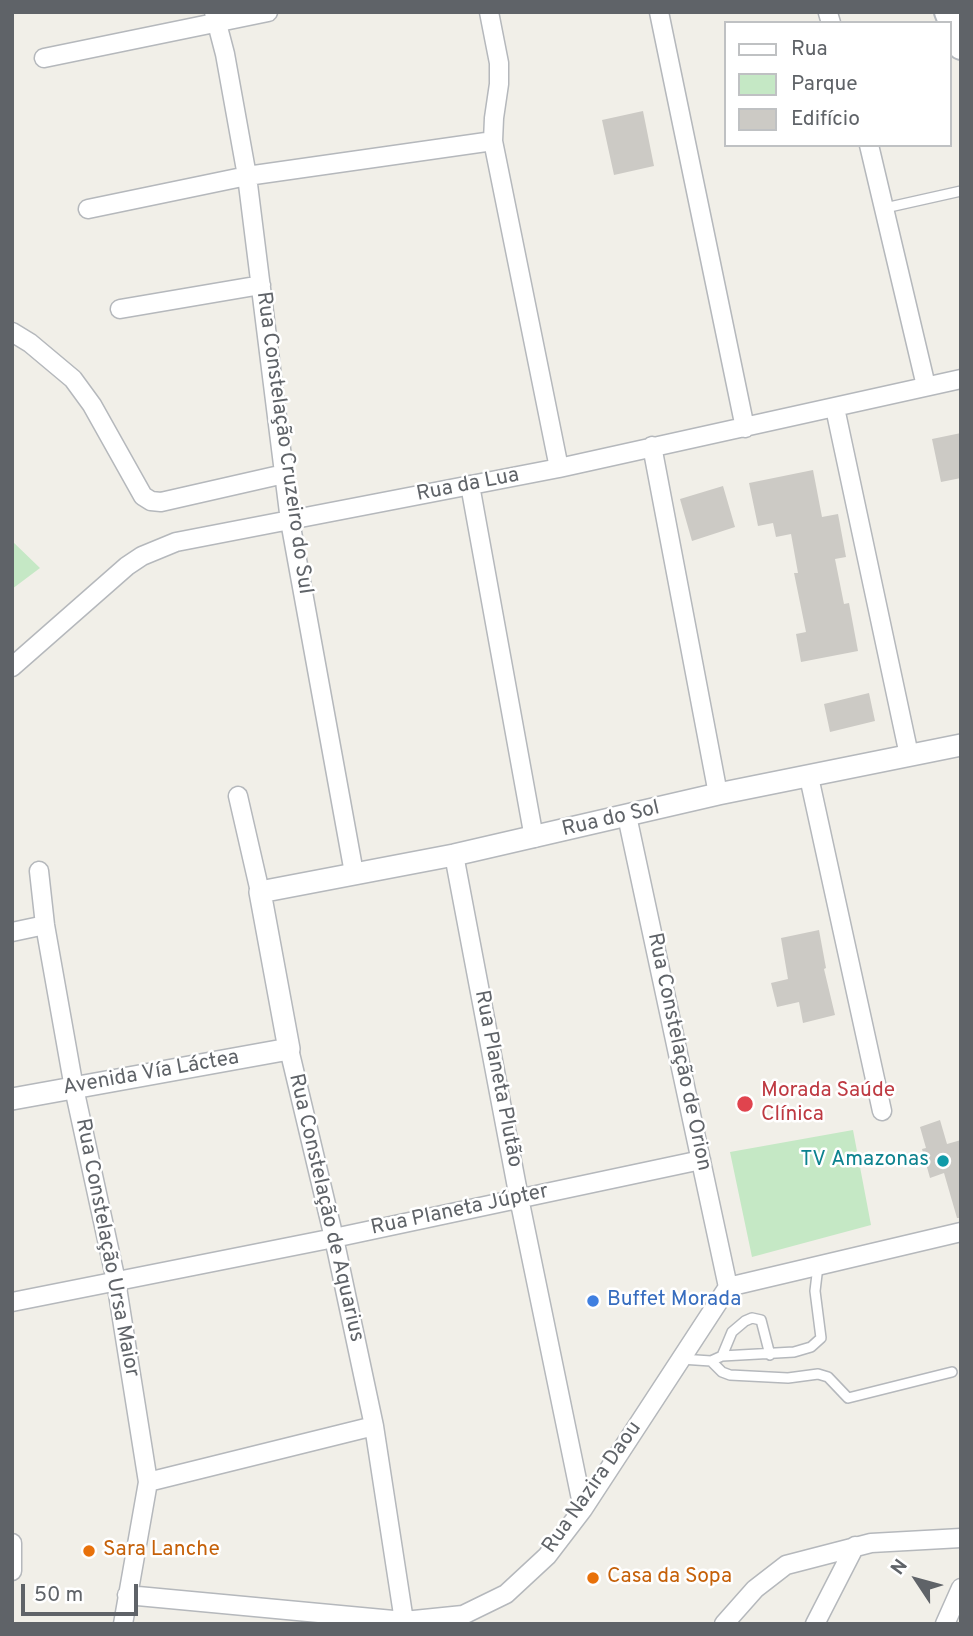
<!DOCTYPE html>
<meta charset="utf-8">
<style>
body{margin:0}
#map{position:relative;width:973px;height:1636px;overflow:hidden;background:#f1efe8;font-family:Overpass,sans-serif}
canvas{display:block}
.frame{position:absolute;inset:0;border:14px solid #5f6368;pointer-events:none}
.legend{position:absolute;left:724px;top:21px;width:228px;height:126px;box-sizing:border-box;background:#fff;border:2px solid #bfc1c3;margin:0;padding:9px 12px;list-style:none;font-size:21px;color:#5f6368}
.legend li{display:flex;align-items:center;gap:14px;height:35px}
.legend b{width:35px;border:2px solid #bfc1c3}
.north{position:absolute;left:882px;top:1545px;width:70px;height:70px;-webkit-text-stroke:5px #fff;paint-order:stroke;rotate:306deg;font-size:19px;font-weight:700;line-height:28px;text-align:center;color:#5f6368}
.north::after{content:'';display:block;margin:auto;width:24px;height:32px;background:#5f6368;clip-path:polygon(50% 0,100% 100%,50% 72%,0 100%)}
.scale{position:absolute;left:21px;top:1584px;width:117px;height:32px;box-sizing:border-box;border:4px solid #5f6368;border-top:0;padding-left:9px;font-size:21px;line-height:24px;white-space:nowrap;color:#5f6368;-webkit-text-stroke:5px #fff;paint-order:stroke}
</style>
<div id="map">
<canvas width="973" height="1636"></canvas>
<div class="frame"></div>
<ul class="legend">
<li><b style="height:9px;background:#fff"></b>Rua</li>
<li><b style="height:19px;background:#c5e8c5"></b>Parque</li>
<li><b style="height:19px;background:#cccac5"></b>Edifício</li>
</ul>
<div class="north">N</div>
<div class="scale">50 m</div>
</div>
<script>
const g = document.querySelector('canvas').getContext('2d');
g.lineJoin = 'round';
function paint(path, color) { g.fillStyle = color; g.fill(path, 'evenodd'); }
const shape = rows => new Path2D(rows.map(r => 'M' + r).join(''));
function trace(path, color, width, dash) { g.strokeStyle = color; g.lineWidth = width; g.lineCap = dash ? 'butt' : 'round'; g.setLineDash(dash || []); g.stroke(path); }
function label(font, color, halo, rows, align = 'center') {
  g.font = font + ' Overpass,sans-serif'; g.lineWidth = 5; g.setLineDash([]); g.textBaseline = 'middle'; g.strokeStyle = halo; g.fillStyle = color; for (const [text, x, y, turn = 0] of rows) {
    g.save(); g.translate(x, y); g.rotate((+turn || 0) * Math.PI / 180); g.textAlign = isNaN(turn) ? turn : align; if (halo) g.strokeText(text, 0, 0); g.fillText(text, 0, 0); g.restore();
  }
}
paint(shape([
 [12,541,40,568,12,589],
 [853,1130,871,1225,752,1257,730,1152]
]), '#c5e8c5');
paint(shape([
 [643,111,654,166,614,175,602,120],
 [961,433,961,478,941,482,932,439],
 [813,470,822,517,838,514,846,557,835,559,844,604,849,603,858,651,801,662,796,634,806,632,794,573,798,573,791,534,776,537,773,523,758,526,749,483],
 [723,486,735,527,692,541,680,499],
 [869,693,875,721,830,732,824,704],
 [819,930,826,968,824,969,835,1015,803,1023,799,1002,777,1007,771,983,788,979,781,938],
 [940,1120,947,1144,961,1140,961,1218,957,1218,944,1173,930,1178,922,1149,926,1148,920,1127]
]), '#cccac5');
const service = shape([
 [885,208,961,191],
 [722,1356,732,1332,745,1321,752,1318,761,1320,770,1355],
 [681,1359,711,1361,722,1356,794,1352,811,1347,821,1338,815,1291,818,1266],
 [711,1361,722,1372,730,1375,788,1378,818,1374,828,1377,848,1398,952,1372]
]);
const minor = shape([
 [214,12,225,54,247,176,290,521,354,873],
 [489,12,499,63,499,84,494,118,493,141,559,468],
 [659,12,745,428],
 [828,13,831,23],
 [44,58,268,12],
 [869,145,926,386],
 [88,209,247,176,493,141],
 [120,309,261,285],
 [12,332,30,343,73,379,92,405,143,496,151,501,161,502,284,474],
 [835,408,909,755],
 [652,446,718,794],
 [470,485,534,838],
 [12,667,127,566,142,556,176,542,559,468,961,379],
 [809,777,882,1111],
 [238,796,260,892],
 [627,816,728,1287],
 [454,855,519,1198,583,1509],
 [39,871,45,925,74,1088,116,1281,148,1482,123,1624],
 [12,932,45,925],
 [289,1049,334,1238,374,1426,404,1621],
 [12,1302,334,1238,701,1160],
 [148,1482,374,1426],
 [12,1543,12,1571],
 [127,1595,404,1621,463,1615,506,1594,547,1556,583,1509,728,1287,961,1232],
 [724,1624,755,1589,786,1565,871,1543,961,1538],
 [815,1624,855,1546],
 [945,1624,961,1588]
]);
const tertiary = shape([
 [12,1099,289,1049,260,892,454,855,718,794,961,745]
]);
const secondary = shape([
 [947,12,961,47]
]);
trace(service, '#b5b8bc', 12);
trace(minor, '#b5b8bc', 21);
trace(tertiary, '#b5b8bc', 24);
trace(secondary, '#b6babf', 28);
trace(service, '#fff', 9);
trace(minor, '#fff', 18);
trace(tertiary, '#fff', 21);
trace(secondary, '#fff', 24);
for (const [x, y, r, color] of [
 [745,1104,9,"#e0444e"],
 [943,1161,7,"#0f9aa8"],
 [593,1301,7,"#3f7fe0"],
 [89,1551,7,"#e8710a"],
 [593,1578,7,"#e8710a"]
]) { const dot = new Path2D(); dot.arc(x, y, r, 0, 2 * Math.PI); g.fillStyle = color; g.fill(dot); trace(dot, '#fff', 2.5); }
label('21px', '#5f6368', '#fff', [
 ["Rua Constelação Cruzeiro do Sul",283,443,82],
 ["Rua da Lua",468,486,-11],
 ["Rua do Sol",611,820,-13],
 ["Rua Constelação de Orion",678,1052,78],
 ["Avenida Vía Láctea",151,1074,-10],
 ["Rua Planeta Plutão",497,1079,79],
 ["Rua Constelação de Aquarius",325,1208,77],
 ["Rua Planeta Júpter",460,1211,-12],
 ["Rua Constelação Ursa Maior",106,1248,79],
 ["Rua Nazira Daou",593,1488,-55]
]);
label('21px', '#be3a42', '#fff', [
 ["Morada Saúde",761,1092],
 ["Clínica",761,1116]
], 'left');
label('21px', '#0d838f', '#fff', [
 ["TV Amazonas",929,1161]
], 'right');
label('21px', '#366cbe', '#fff', [
 ["Buffet Morada",607,1301]
], 'left');
label('21px', '#c56008', '#fff', [
 ["Sara Lanche",103,1551],
 ["Casa da Sopa",607,1578]
], 'left');
</script>
